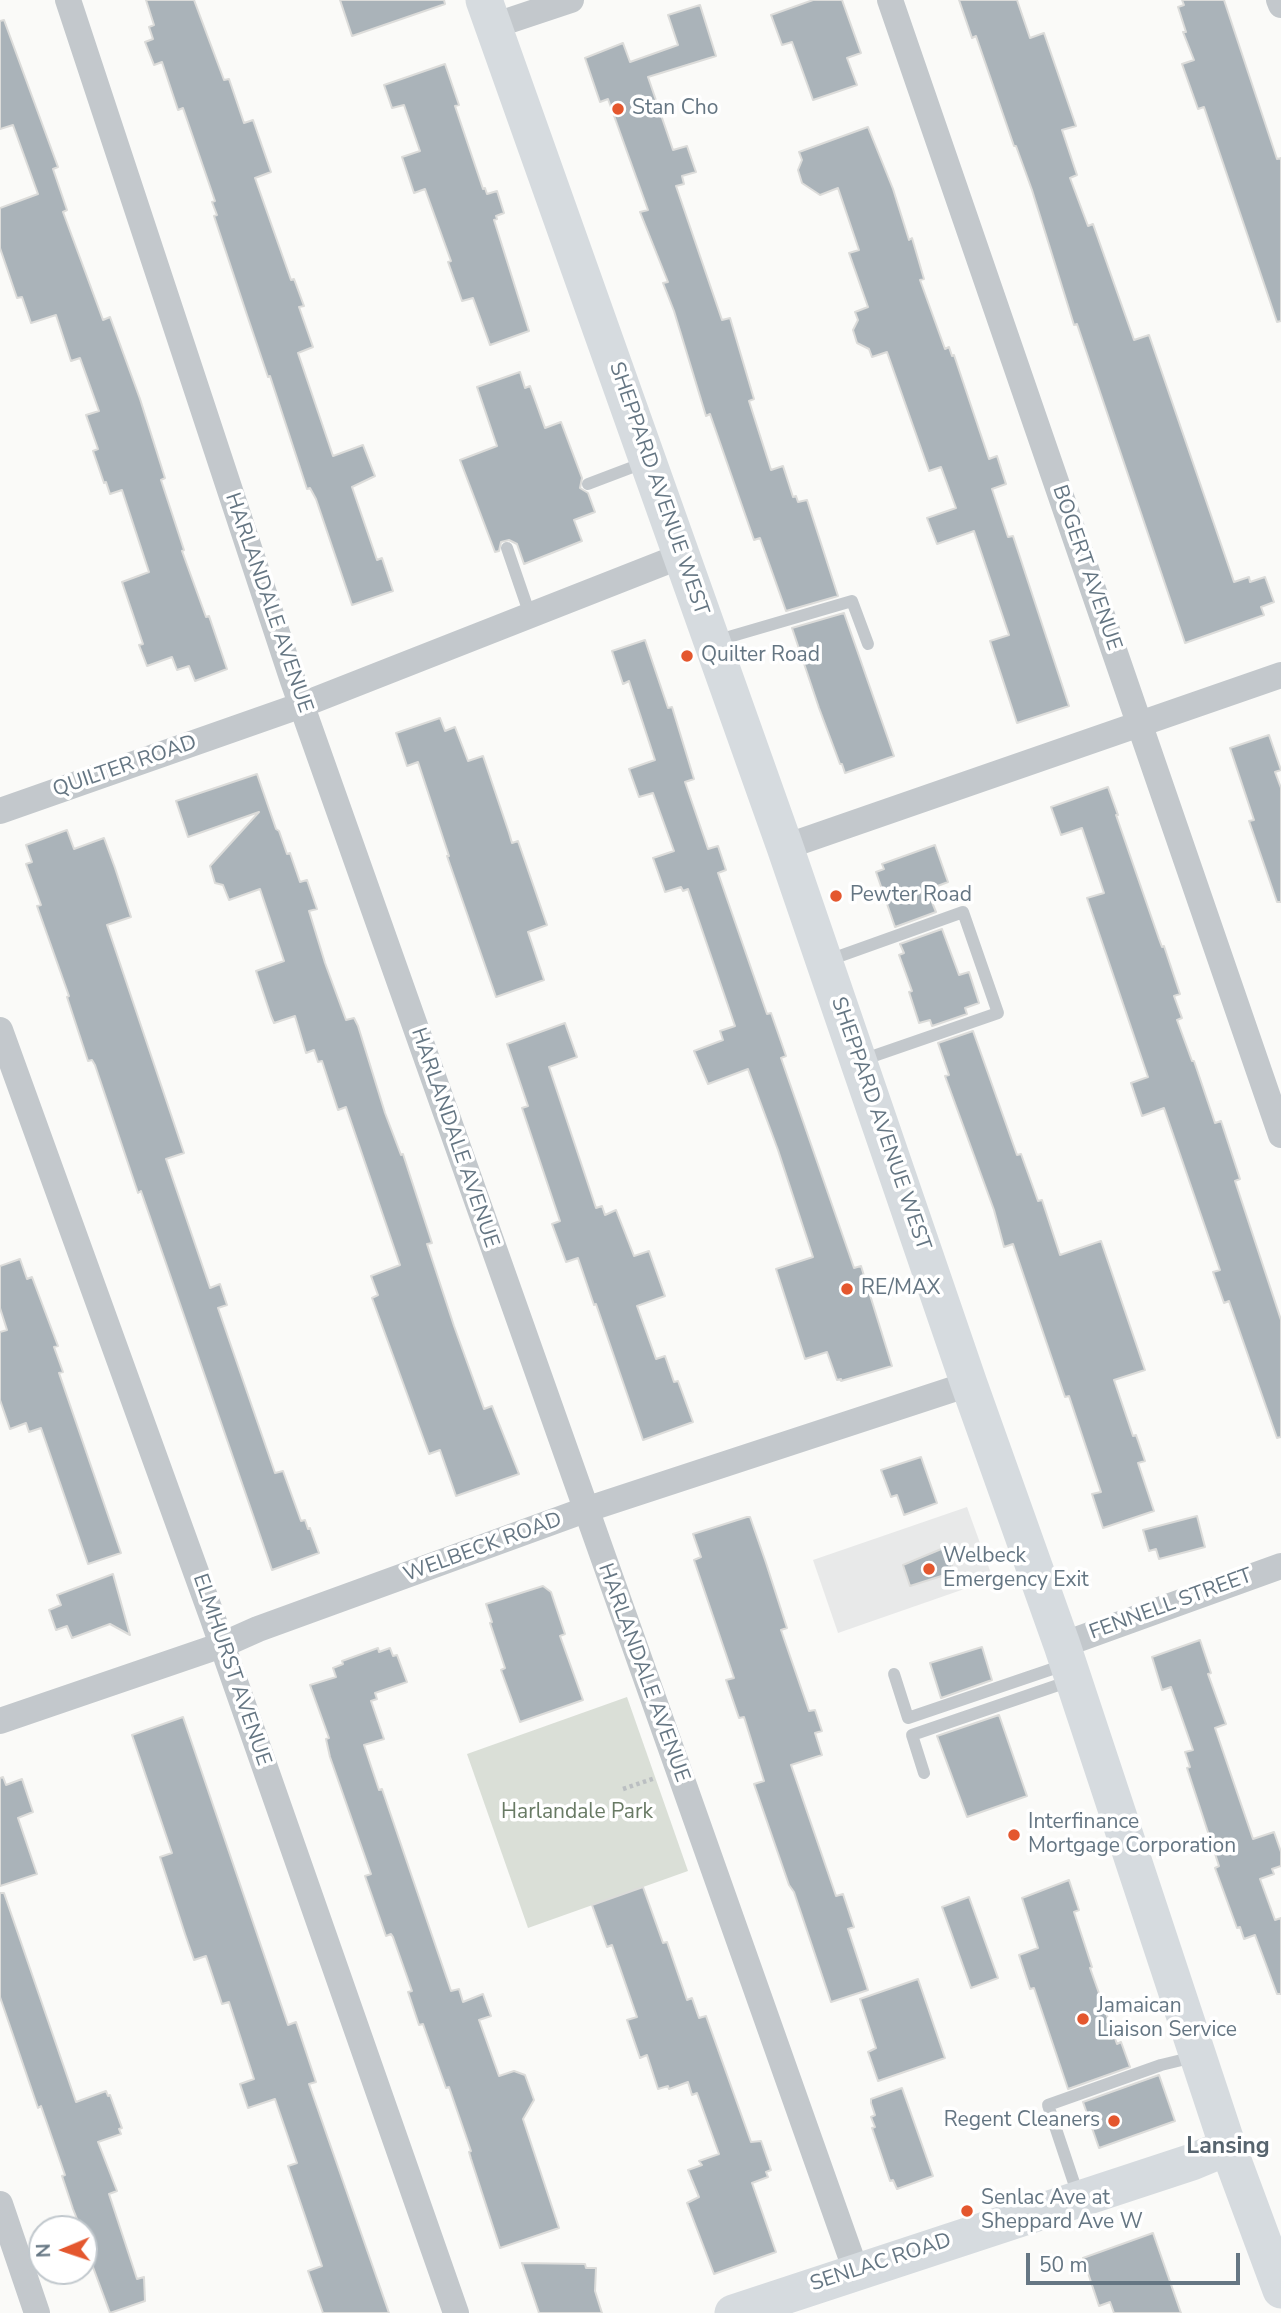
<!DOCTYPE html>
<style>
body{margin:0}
#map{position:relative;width:1281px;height:2313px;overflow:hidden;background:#fafaf8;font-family:"Nunito Sans",sans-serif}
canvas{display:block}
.north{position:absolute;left:28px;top:2215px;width:70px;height:70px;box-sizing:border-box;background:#fff;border:2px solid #c1c8cd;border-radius:50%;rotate:268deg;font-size:19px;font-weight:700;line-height:28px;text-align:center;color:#657683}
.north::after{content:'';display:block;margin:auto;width:24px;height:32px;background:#e4572e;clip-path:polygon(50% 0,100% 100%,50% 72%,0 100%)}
.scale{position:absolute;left:1026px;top:2253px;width:214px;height:32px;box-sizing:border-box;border:4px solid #657683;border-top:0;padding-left:9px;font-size:21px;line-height:24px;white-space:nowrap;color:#657683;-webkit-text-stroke:5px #fff;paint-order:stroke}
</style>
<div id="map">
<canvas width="1281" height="2313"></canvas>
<div class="north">N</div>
<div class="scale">50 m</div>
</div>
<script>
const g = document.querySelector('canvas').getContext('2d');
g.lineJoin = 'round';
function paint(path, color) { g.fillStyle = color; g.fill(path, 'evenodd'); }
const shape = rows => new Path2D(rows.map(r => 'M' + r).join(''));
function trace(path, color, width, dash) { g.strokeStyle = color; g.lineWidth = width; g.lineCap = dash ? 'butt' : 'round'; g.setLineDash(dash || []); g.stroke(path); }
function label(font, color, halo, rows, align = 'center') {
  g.font = font + ' "Nunito Sans",sans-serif'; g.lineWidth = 7; g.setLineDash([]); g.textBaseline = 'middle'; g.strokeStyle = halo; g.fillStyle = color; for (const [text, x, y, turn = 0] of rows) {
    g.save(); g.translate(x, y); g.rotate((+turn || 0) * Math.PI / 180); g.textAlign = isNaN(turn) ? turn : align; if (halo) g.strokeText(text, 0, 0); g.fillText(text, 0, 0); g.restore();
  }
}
paint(shape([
 [967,1507,993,1579,838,1633,813,1560]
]), '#e8e9e9');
paint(shape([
 [627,1697,688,1871,528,1928,467,1754]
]), '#dadfd7');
const building = shape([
 [146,0,194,0,224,80,229,79,244,123,253,120,271,172,255,178,291,280,294,279,304,306,299,307,313,347,298,353,333,456,363,445,375,476,352,487,377,560,382,558,393,591,352,605,316,499,310,488,307,489,270,376,268,377,247,315,214,216,217,215,212,202,215,201,183,108,178,110,162,62,154,65,145,42,153,39,149,27,154,25,146,0],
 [340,0,444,0,445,4,352,36,340,0],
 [813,0,842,0,861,53,847,58,857,85,813,100,792,42,782,45,771,15,813,0],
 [959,0,1017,0,1030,38,1044,33,1076,126,1062,130,1077,175,1070,178,1088,226,1093,224,1134,340,1149,335,1234,582,1249,577,1250,582,1265,577,1274,602,1261,607,1264,615,1185,643,1077,324,1074,325,1032,190,1016,146,1014,146,976,36,972,38,959,0],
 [1182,0,1224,0,1277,159,1281,158,1281,321,1277,322,1204,107,1198,109,1182,64,1194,60,1183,32,1186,32,1178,7,1184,5,1182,0],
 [700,5,716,56,648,77,673,150,687,146,696,172,682,176,684,184,676,186,722,320,730,318,754,399,749,401,771,470,783,466,793,497,796,496,798,502,807,500,838,596,786,611,760,538,754,540,710,414,706,416,674,311,663,283,668,282,640,212,648,210,608,99,600,102,585,58,623,43,630,62,678,45,668,15,700,5],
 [4,20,58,167,53,169,67,210,63,212,86,274,103,320,110,317,140,399,165,478,161,480,184,550,182,551,206,617,209,616,227,669,195,681,189,666,177,670,172,657,147,666,139,645,143,644,122,582,149,572,122,490,110,494,106,482,104,483,93,451,98,449,86,415,99,411,80,358,71,361,56,315,31,323,22,297,17,298,0,248,0,208,38,194,13,125,0,129,0,21,4,20],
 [445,64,459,105,455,106,483,189,485,188,487,194,497,191,504,213,496,216,497,219,494,220,529,331,490,345,473,298,462,301,448,262,451,261,425,189,414,193,402,157,420,151,404,105,392,108,384,85,445,64],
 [868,127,893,189,909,240,912,238,924,279,920,280,945,349,949,347,952,356,954,355,989,459,997,456,1006,484,992,489,1008,537,1013,536,1069,706,1017,723,990,641,1009,635,974,531,937,544,927,518,956,508,941,467,929,471,887,352,872,357,869,349,857,343,853,330,858,320,855,312,868,307,849,253,859,250,838,188,820,195,802,183,798,170,802,160,799,152,868,127],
 [520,372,525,388,530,386,545,428,561,422,582,478,580,488,588,493,595,512,574,520,582,541,524,564,517,544,509,540,501,542,499,551,495,552,460,460,497,446,477,387,520,372],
 [844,613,894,756,845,773,842,764,840,764,819,708,792,628,844,613],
 [645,640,668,708,672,707,694,779,685,782,708,849,718,846,726,870,718,873,767,1014,771,1013,786,1056,781,1058,854,1268,861,1266,892,1366,841,1381,841,1379,837,1380,827,1352,805,1359,776,1269,813,1257,778,1150,748,1069,708,1084,694,1051,723,1040,720,1031,735,1026,688,889,683,891,681,887,665,892,653,858,674,851,653,793,639,797,629,769,655,760,629,681,623,684,612,651,645,640],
 [440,718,445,731,455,727,468,761,483,756,509,833,512,843,518,841,547,925,528,932,544,980,496,997,447,856,449,856,418,762,407,766,396,733,440,718],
 [1269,735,1281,770,1275,772,1281,788,1281,902,1277,902,1249,821,1254,820,1230,748,1269,735],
 [257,774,276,829,279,831,287,854,290,853,300,882,307,880,317,909,309,911,325,963,346,1020,354,1018,358,1026,385,1113,401,1155,403,1154,432,1243,427,1244,454,1326,484,1409,492,1406,519,1474,456,1496,440,1450,429,1454,372,1298,378,1295,371,1276,400,1265,346,1107,338,1110,322,1061,318,1062,314,1050,306,1053,295,1016,274,1023,271,1016,256,971,284,961,260,889,229,900,223,885,215,883,210,866,259,812,188,837,176,801,257,774],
 [1108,787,1118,815,1116,815,1159,939,1162,947,1164,946,1180,994,1174,996,1182,1018,1177,1020,1192,1061,1194,1061,1215,1123,1221,1121,1240,1179,1235,1181,1281,1320,1281,1437,1277,1438,1229,1301,1224,1303,1213,1272,1220,1270,1164,1108,1142,1116,1131,1083,1148,1077,1087,898,1104,893,1082,828,1061,835,1051,807,1108,787],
 [67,830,74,849,104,838,115,868,131,917,107,925,184,1153,166,1159,210,1288,220,1284,227,1305,218,1308,275,1473,283,1471,301,1521,305,1520,308,1529,310,1528,319,1553,272,1570,141,1191,138,1193,95,1065,92,1060,88,1061,67,997,69,996,37,906,41,905,26,864,32,862,26,845,67,830],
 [935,845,948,882,927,890,936,912,895,927,876,872,884,869,882,864,935,845],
 [942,929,959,975,969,972,979,1003,965,1008,967,1014,932,1026,930,1020,919,1023,909,992,912,991,899,955,904,953,900,944,942,929],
 [565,1023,577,1057,549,1067,596,1208,602,1206,605,1215,616,1210,634,1256,649,1251,665,1296,637,1306,656,1359,665,1356,674,1382,678,1381,693,1422,643,1440,596,1304,594,1305,578,1258,566,1262,552,1224,560,1221,522,1108,528,1106,507,1044,565,1023],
 [973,1031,1017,1155,1021,1154,1038,1201,1042,1200,1060,1255,1101,1241,1145,1370,1114,1380,1133,1436,1136,1435,1145,1461,1138,1463,1154,1511,1103,1528,1092,1494,1101,1492,1069,1396,1065,1397,1013,1244,1004,1247,994,1210,945,1076,949,1075,938,1043,973,1031],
 [20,1259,27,1279,32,1277,58,1346,54,1347,63,1372,59,1373,121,1553,88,1564,41,1428,29,1432,26,1423,10,1429,0,1400,0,1332,7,1330,0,1308,0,1266,20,1259],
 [921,1457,937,1503,904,1515,897,1495,891,1497,881,1470,921,1457],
 [1197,1516,1205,1547,1159,1559,1156,1549,1149,1551,1143,1530,1197,1516],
 [747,1517,750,1517,766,1563,787,1628,781,1630,809,1711,815,1710,822,1731,815,1733,822,1755,791,1765,836,1896,843,1894,854,1927,848,1929,868,1990,831,2002,794,1892,789,1885,754,1784,764,1781,744,1717,739,1718,726,1680,734,1678,694,1560,701,1557,693,1534,747,1517],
 [946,1547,954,1572,910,1586,903,1565,946,1547],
 [113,1574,130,1635,110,1624,72,1638,67,1626,56,1630,49,1610,61,1605,57,1595,113,1574],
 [543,1586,551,1592,565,1634,560,1636,583,1700,520,1722,501,1670,505,1668,490,1623,492,1622,486,1604,543,1586],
 [1200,1640,1211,1673,1208,1674,1226,1724,1215,1728,1253,1839,1274,1832,1281,1852,1281,1866,1272,1869,1274,1874,1260,1879,1275,1920,1281,1918,1281,1994,1277,1994,1255,1935,1244,1939,1240,1927,1237,1928,1215,1868,1219,1866,1187,1768,1190,1767,1185,1752,1193,1750,1171,1687,1162,1690,1152,1657,1200,1640],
 [982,1647,992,1680,941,1698,930,1663,982,1647],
 [378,1648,379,1652,390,1648,393,1656,397,1655,407,1682,375,1693,377,1699,371,1701,384,1739,364,1745,379,1790,382,1789,451,1991,459,1989,463,2002,483,1994,491,2016,479,2020,499,2076,514,2071,525,2075,534,2100,523,2119,559,2228,500,2248,471,2159,469,2152,471,2151,449,2087,446,2088,423,2024,419,2025,408,1992,412,1991,393,1937,391,1934,386,1936,365,1876,371,1874,330,1757,326,1739,329,1738,310,1685,336,1677,333,1668,343,1664,342,1661,378,1648],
 [999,1715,1027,1796,967,1817,937,1736,999,1715],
 [183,1717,288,2025,296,2022,316,2082,309,2084,389,2313,323,2313,308,2271,322,2266,288,2166,297,2163,275,2099,248,2108,240,2084,254,2079,229,2002,222,2004,206,1956,194,1960,185,1934,160,1857,172,1853,132,1735,183,1717],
 [3,1777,6,1785,22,1779,33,1812,18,1818,37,1874,0,1886,0,1778,3,1777],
 [1069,1880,1079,1910,1074,1912,1092,1967,1090,1968,1117,2044,1121,2042,1130,2067,1068,2089,1034,1988,1030,1989,1019,1955,1038,1948,1022,1898,1069,1880],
 [643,1887,663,1943,667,1942,687,2000,692,1998,699,2018,706,2016,751,2142,761,2141,771,2170,766,2172,768,2177,752,2183,776,2252,714,2274,687,2203,699,2197,688,2170,702,2165,699,2161,719,2154,697,2093,692,2095,688,2082,669,2089,668,2086,658,2089,647,2055,640,2058,627,2020,637,2017,612,1945,607,1947,592,1905,643,1887],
 [0,1893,4,1893,76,2102,106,2091,108,2096,110,2095,122,2128,119,2129,121,2134,98,2142,117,2191,109,2194,137,2279,144,2277,145,2301,110,2313,90,2259,84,2261,84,2229,81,2229,73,2209,62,2176,65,2175,41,2106,38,2108,0,1997,0,1893],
 [969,1897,998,1978,971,1988,942,1907,969,1897],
 [918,1979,945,2058,878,2081,868,2052,876,2048,860,1999,918,1979],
 [1159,2075,1175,2121,1099,2148,1083,2102,1159,2075],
 [902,2088,933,2176,897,2189,893,2180,890,2181,872,2128,875,2127,871,2117,875,2115,871,2103,871,2099,902,2088],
 [1153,2233,1181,2313,1114,2313,1110,2302,1099,2306,1083,2258,1153,2233],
 [522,2263,585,2264,586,2268,596,2268,595,2291,602,2313,539,2313,522,2263]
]);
paint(building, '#aab3b9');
trace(building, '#dcdcda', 2);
trace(shape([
 [623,1789,655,1778]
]), '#bbbfc2', 4.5, [3.5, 3.5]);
trace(shape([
 [588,484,646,462],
 [507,548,530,615],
 [715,641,852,601,868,644],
 [826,961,963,912,998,1013,862,1060],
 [894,1674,908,1718,1064,1665],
 [924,1773,912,1735,1070,1681],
 [1079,2198,1048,2105,1161,2065,1194,2057]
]), '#c3c8cc', 12);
trace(shape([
 [68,0,293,681,856,2271],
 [890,0,1281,1135],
 [1279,0,1281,5],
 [493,26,571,0],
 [0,811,302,705,681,556],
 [785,847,1281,675],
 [0,1030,213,1619,456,2313],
 [1062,1645,1281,1566],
 [0,1721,222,1645,258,1629,585,1510,969,1384],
 [0,2204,37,2313]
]), '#c3c8cc', 26);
trace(shape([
 [484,0,785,847,969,1384,1062,1645,1228,2147,1281,2290],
 [733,2313,1192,2162,1228,2147]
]), '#d6dbdf', 37);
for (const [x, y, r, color] of [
 [618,109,7,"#e4572e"],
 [687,656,7,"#e4572e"],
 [836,896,7,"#e4572e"],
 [847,1289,7,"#e4572e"],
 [929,1569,7,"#e4572e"],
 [1014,1835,7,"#e4572e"],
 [1083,2019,7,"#e4572e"],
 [1114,2121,7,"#e4572e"],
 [967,2211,7,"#e4572e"]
]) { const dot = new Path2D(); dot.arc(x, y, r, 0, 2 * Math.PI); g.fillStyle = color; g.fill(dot); trace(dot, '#fff', 2.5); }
label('21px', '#657683', '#fff', [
 ["Stan Cho",632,109],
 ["Quilter Road",701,656],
 ["Pewter Road",850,896],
 ["RE/MAX",861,1289],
 ["Welbeck",943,1557],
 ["Emergency Exit",943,1581],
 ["Interfinance",1028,1823],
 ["Mortgage Corporation",1028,1847],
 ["Jamaican",1097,2007],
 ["Liaison Service",1097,2031],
 ["Regent Cleaners",1100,2121,"right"],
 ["Senlac Ave at",981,2199],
 ["Sheppard Ave W",981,2223]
], 'left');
label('21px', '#657683', '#fff', [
 ["SHEPPARD AVENUE WEST",658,489,71],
 ["BOGERT AVENUE",1086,568,71],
 ["HARLANDALE AVENUE",268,603,71],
 ["QUILTER ROAD",125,767,-19],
 ["SHEPPARD AVENUE WEST",880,1124,71],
 ["HARLANDALE AVENUE",454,1138,71],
 ["WELBECK ROAD",483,1548,-20],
 ["FENNELL STREET",1171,1605,-20],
 ["ELMHURST AVENUE",231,1670,71],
 ["HARLANDALE AVENUE",643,1673,70],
 ["SENLAC ROAD",881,2263,-18]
]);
label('21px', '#687a64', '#fff', [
 ["Harlandale Park",577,1813]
]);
label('bold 23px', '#57646e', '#fff', [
 ["Lansing",1228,2147]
]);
</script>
